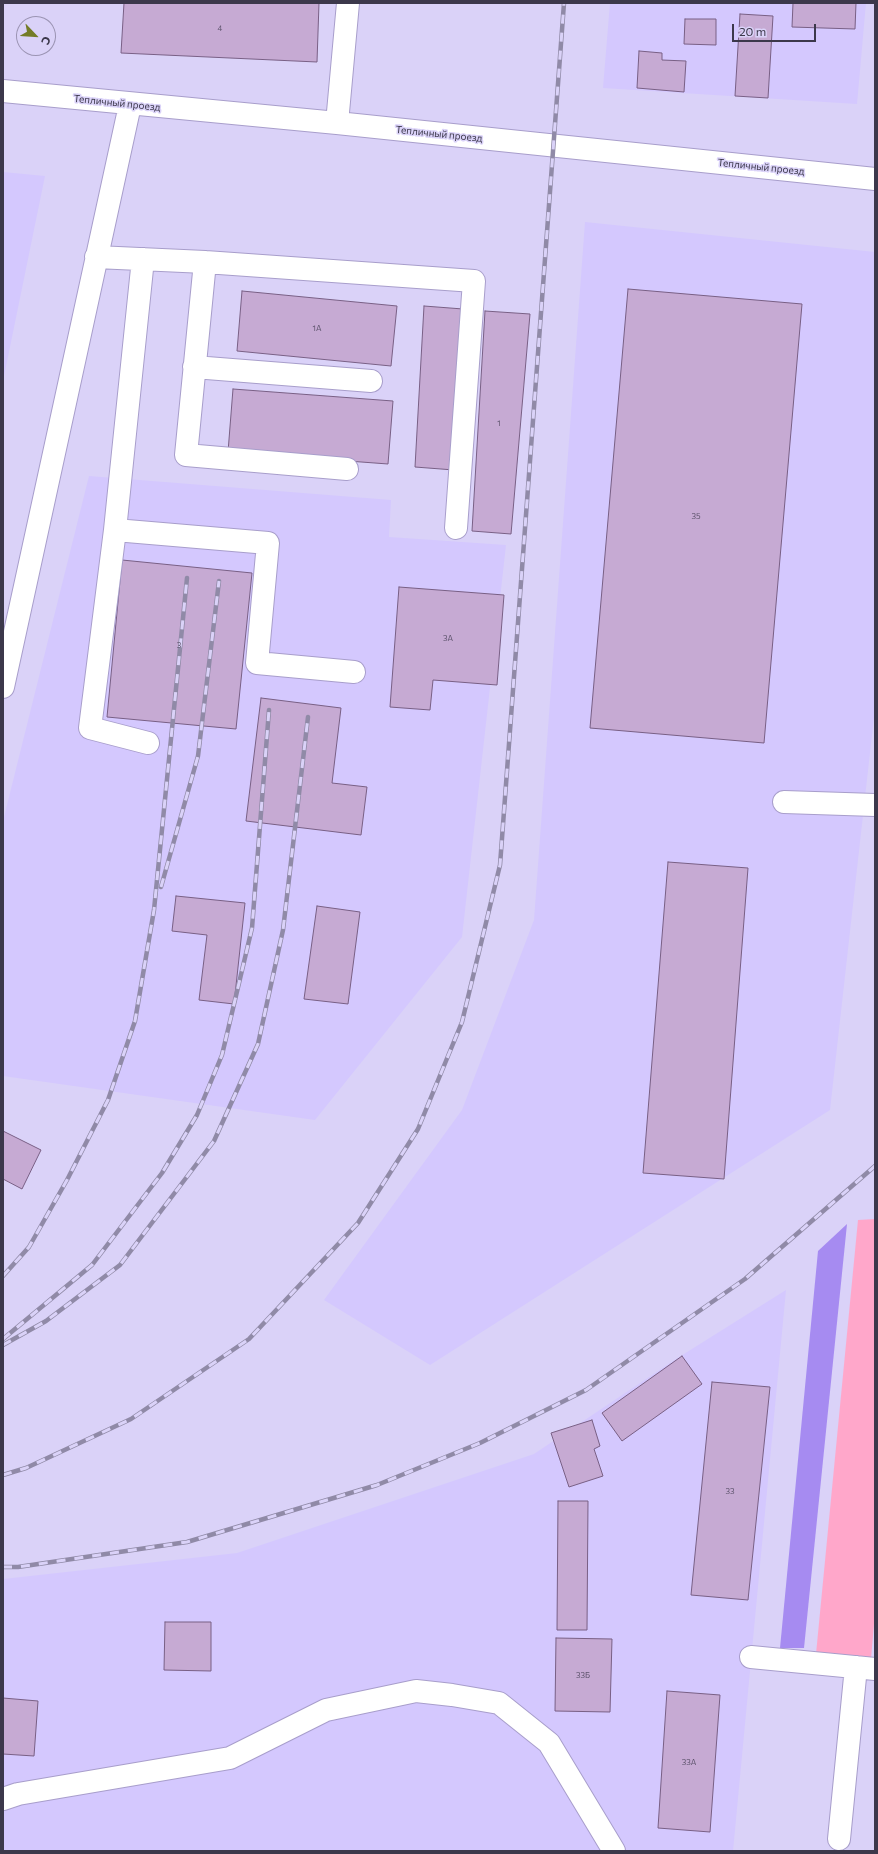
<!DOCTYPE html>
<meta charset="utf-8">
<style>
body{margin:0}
#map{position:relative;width:878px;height:1854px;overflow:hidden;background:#dad2f8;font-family:Commissioner,sans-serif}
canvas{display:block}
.frame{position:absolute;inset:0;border:4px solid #3c384b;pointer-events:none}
.north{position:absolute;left:16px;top:16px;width:40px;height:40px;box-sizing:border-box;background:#dad2f8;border:1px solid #9b94b3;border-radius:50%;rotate:115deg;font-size:11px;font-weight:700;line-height:16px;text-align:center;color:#3c384b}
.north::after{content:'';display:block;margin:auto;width:14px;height:18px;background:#747c27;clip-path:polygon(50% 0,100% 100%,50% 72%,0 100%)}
.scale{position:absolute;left:732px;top:24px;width:84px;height:18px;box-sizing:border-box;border:2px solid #3c384b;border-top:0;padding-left:5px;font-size:12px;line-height:14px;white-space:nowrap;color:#3c384b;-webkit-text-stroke:3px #dad2f8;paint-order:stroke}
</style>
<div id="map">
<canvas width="878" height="1854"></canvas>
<div class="frame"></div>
<div class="north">С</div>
<div class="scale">20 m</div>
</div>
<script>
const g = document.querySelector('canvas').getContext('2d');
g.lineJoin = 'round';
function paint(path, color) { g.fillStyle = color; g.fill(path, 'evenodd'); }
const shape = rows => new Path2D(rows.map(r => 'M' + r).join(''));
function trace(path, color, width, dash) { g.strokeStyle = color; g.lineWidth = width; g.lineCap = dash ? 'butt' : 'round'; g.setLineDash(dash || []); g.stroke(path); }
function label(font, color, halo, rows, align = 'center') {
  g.font = font + ' Commissioner,sans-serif'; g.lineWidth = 3; g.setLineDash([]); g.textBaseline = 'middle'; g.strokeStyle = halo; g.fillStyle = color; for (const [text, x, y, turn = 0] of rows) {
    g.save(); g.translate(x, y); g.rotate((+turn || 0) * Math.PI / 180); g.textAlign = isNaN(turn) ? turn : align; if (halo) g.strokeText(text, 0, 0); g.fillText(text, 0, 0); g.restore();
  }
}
paint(shape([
 [610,3,866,3,857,104,603,88],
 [3,172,45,176,3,381],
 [585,222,875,252,875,708,830,1110,430,1365,324,1300,462,1110,534,920],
 [89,476,391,500,389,537,506,545,462,937,315,1120,3,1076,3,821],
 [786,1290,733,1851,3,1851,3,1579,237,1553,534,1454,676,1359]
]), '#d4c8fe');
paint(shape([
 [875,1219,875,1612,871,1659,816,1654,858,1220]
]), '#ffa7ca');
paint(shape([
 [847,1224,804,1648,780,1648,818,1251]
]), '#a68bf1');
const building = shape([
 [124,3,319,3,317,62,121,53,124,3],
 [793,3,856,3,855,29,792,27,793,3],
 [740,14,773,16,768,98,735,96,740,14],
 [685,19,716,19,716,45,684,44,685,19],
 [639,51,662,53,662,60,686,61,684,92,637,88,639,51],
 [628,289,802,304,764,743,590,728,628,289],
 [242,291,397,306,391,366,237,351,242,291],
 [424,306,463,309,454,470,415,467,424,306],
 [485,311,530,314,511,534,472,531,485,311],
 [233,389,393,401,388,464,228,452,233,389],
 [122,560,252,573,236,729,107,717,122,560],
 [399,587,504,595,497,685,433,680,430,710,390,707,399,587],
 [261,698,341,708,332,783,367,787,361,835,246,821,261,698],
 [668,862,748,868,724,1179,643,1173,668,862],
 [176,896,245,903,234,1004,199,1000,207,935,172,931,176,896],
 [317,906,360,912,348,1004,304,999,317,906],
 [3,1131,41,1150,22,1189,3,1179,3,1131],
 [682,1356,702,1384,622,1441,602,1413,682,1356],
 [712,1382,770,1387,748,1600,691,1595,712,1382],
 [592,1420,600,1446,594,1449,603,1476,569,1487,551,1433,592,1420],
 [558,1501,588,1501,587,1630,557,1630,558,1501],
 [165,1622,211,1622,211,1671,164,1670,165,1622],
 [556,1638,612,1639,610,1712,555,1711,556,1638],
 [667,1691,720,1695,710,1832,658,1828,667,1691],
 [3,1698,38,1701,34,1756,3,1754,3,1698]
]);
paint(building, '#c6aad3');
trace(building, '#796085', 1);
const minor = shape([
 [3,91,337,123,875,179],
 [337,123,348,3],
 [96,257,205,262,474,281,456,528],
 [143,259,115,530,90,728,148,743],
 [205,262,186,455,347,469],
 [194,367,371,381],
 [115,530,268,543,257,663,354,672],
 [3,687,130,105],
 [784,802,875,805],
 [751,1657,875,1669],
 [3,1799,18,1794,230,1758,326,1710,416,1691,452,1695,499,1703,549,1743,614,1851],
 [839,1839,856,1667]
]);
trace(minor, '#a89ecb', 24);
trace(minor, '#fff', 22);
const rail = shape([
 [161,887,198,756,219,581],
 [3,1276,29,1247,67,1180,108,1100,135,1021,154,910,187,578],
 [3,1339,92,1265,162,1173,197,1115,222,1055,252,928,269,710],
 [3,1345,46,1321,120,1265,214,1141,258,1044,283,930,308,717],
 [3,1475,26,1468,131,1419,249,1339,358,1223,418,1129,462,1022,500,865,564,3],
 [3,1567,18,1567,187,1542,377,1485,480,1443,586,1390,745,1279,875,1166]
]);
trace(rail, '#908aa7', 4.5);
trace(rail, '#dad2f8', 3, [9]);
label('8px', '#5e546d', null, [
 ["4",220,28],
 ["1А",317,328],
 ["1",499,423],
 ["35",696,516],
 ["3А",448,638],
 ["3",179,645],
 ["33",730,1491],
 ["33Б",583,1675],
 ["33А",689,1762]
]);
label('10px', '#3c384b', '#dad2f8', [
 ["Тепличный проезд",117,103,6],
 ["Тепличный проезд",439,134,6],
 ["Тепличный проезд",761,167,6]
]);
</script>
